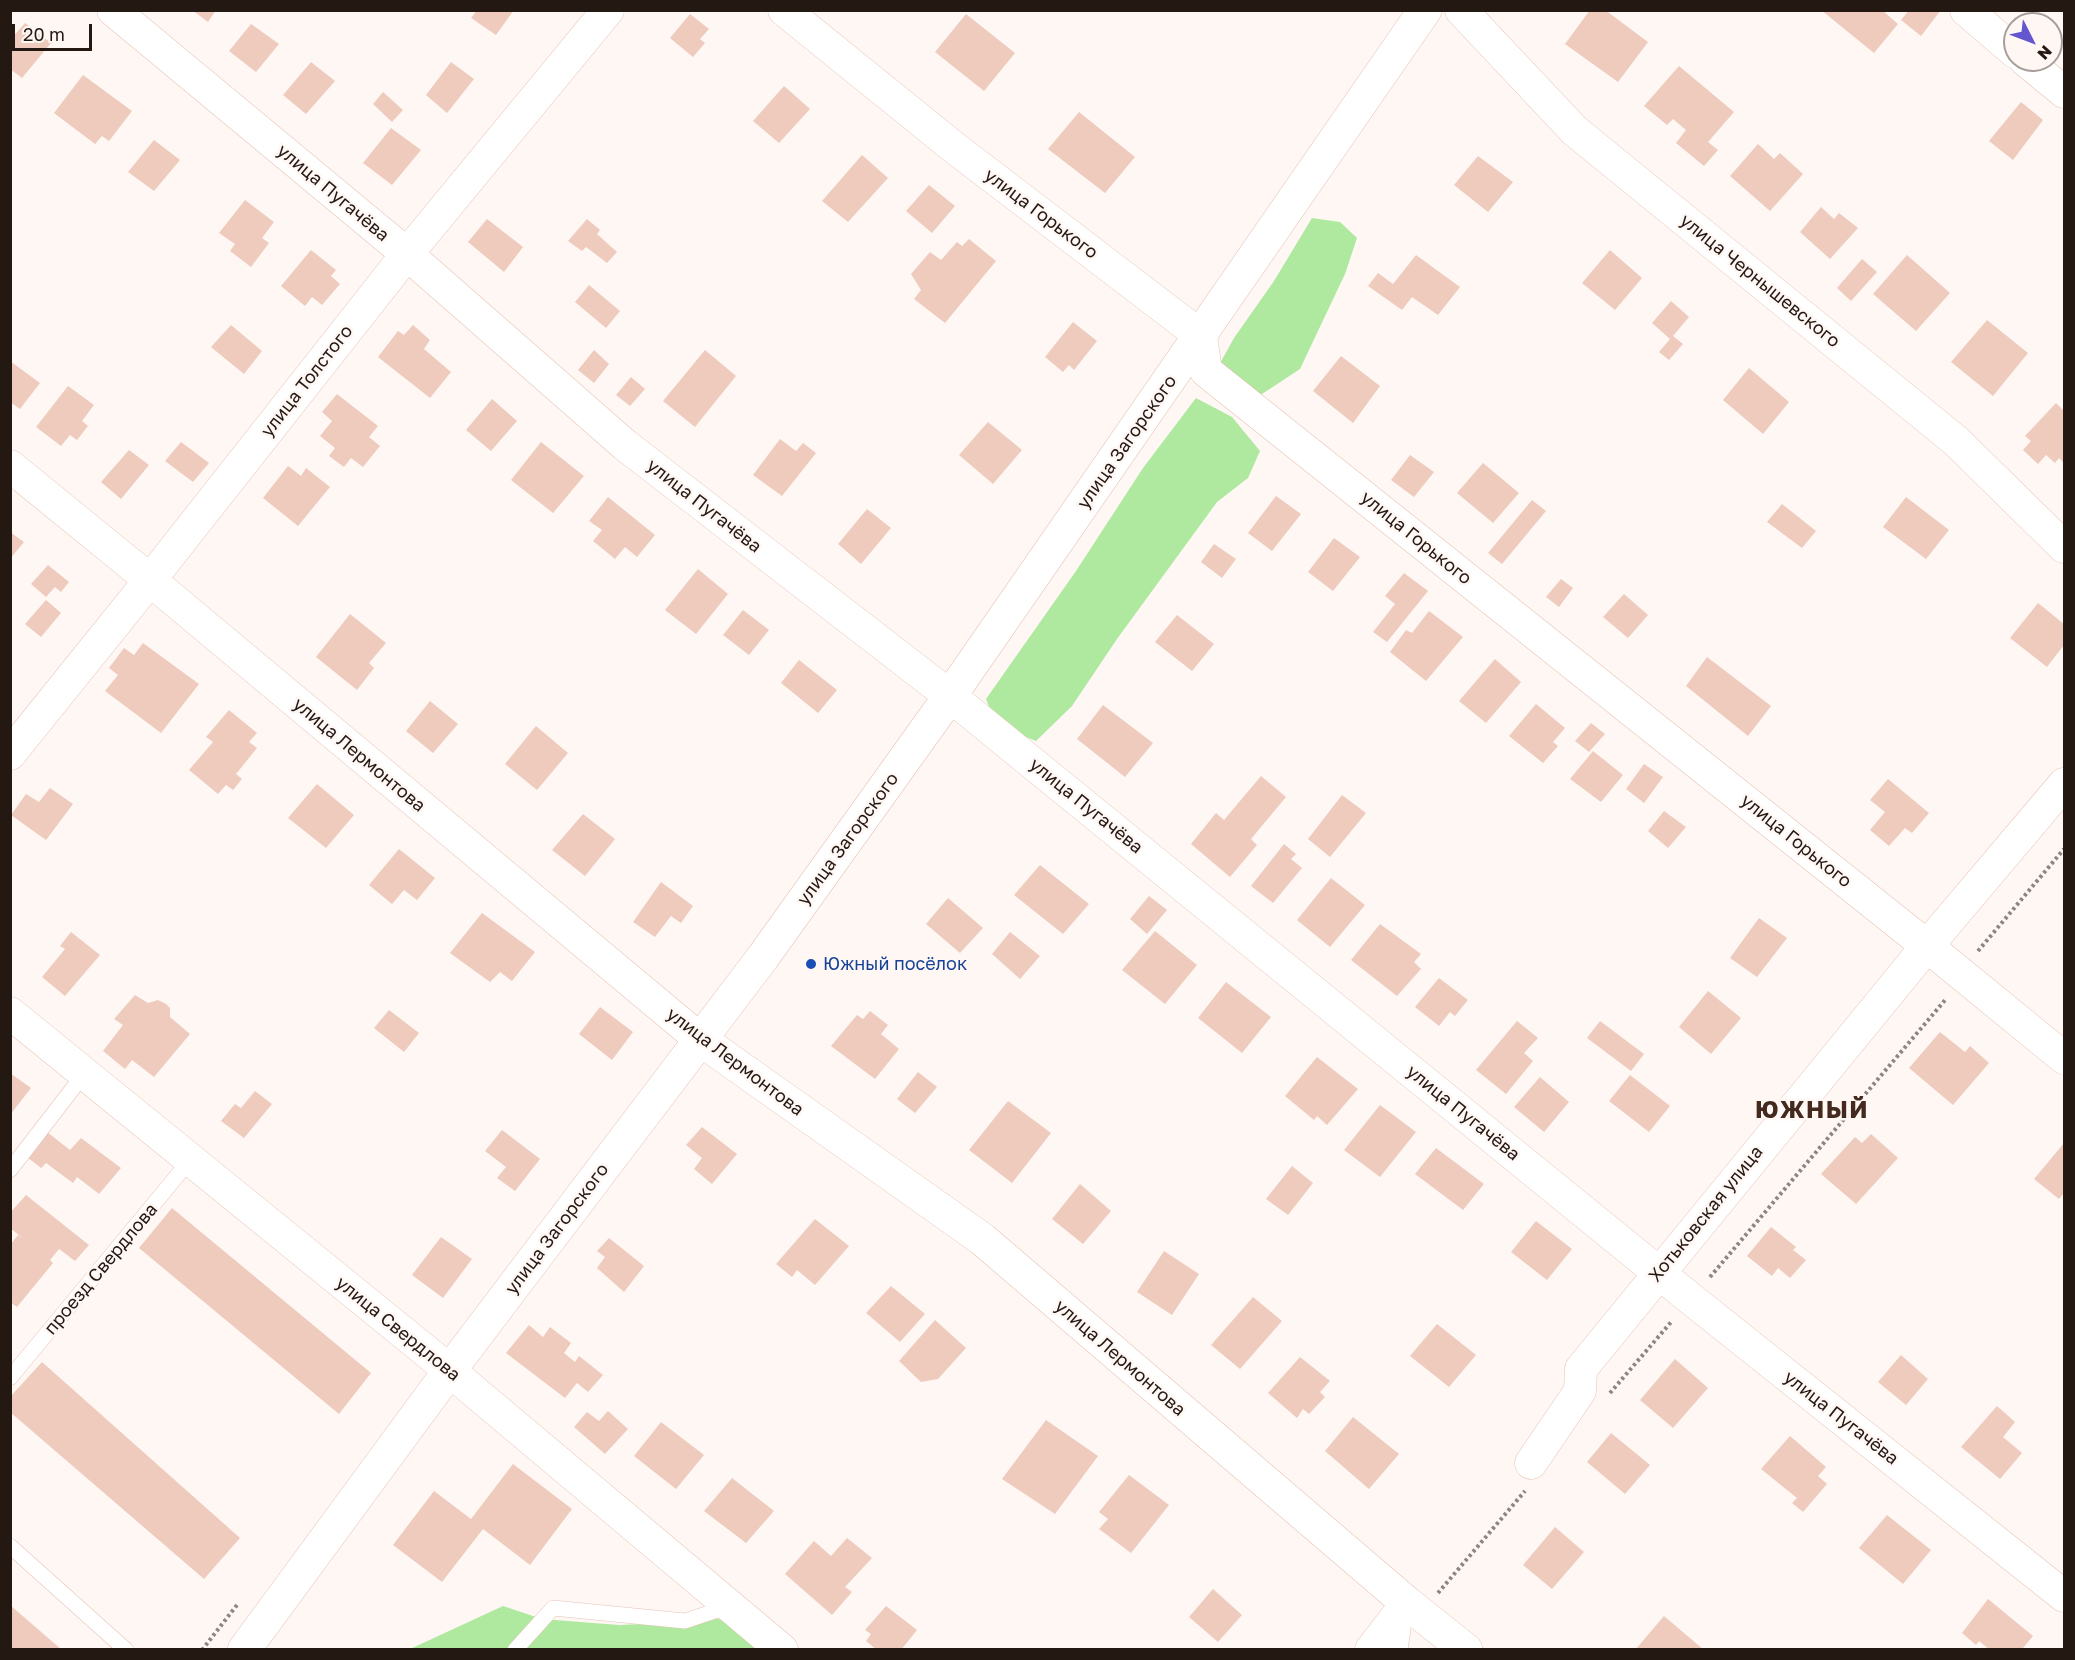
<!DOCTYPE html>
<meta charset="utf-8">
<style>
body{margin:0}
#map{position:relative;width:2075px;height:1660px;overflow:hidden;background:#fef7f4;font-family:"Golos Text",sans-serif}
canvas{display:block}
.frame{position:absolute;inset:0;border:12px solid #241813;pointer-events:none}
.north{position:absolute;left:2003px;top:12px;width:60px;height:60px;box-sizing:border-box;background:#fef7f4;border:2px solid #a79e9a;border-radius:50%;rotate:132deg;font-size:16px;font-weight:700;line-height:24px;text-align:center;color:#241813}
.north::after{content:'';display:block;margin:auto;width:21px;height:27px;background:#6356cf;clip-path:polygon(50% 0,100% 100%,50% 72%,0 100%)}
.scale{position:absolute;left:12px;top:24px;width:80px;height:27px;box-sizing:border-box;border:3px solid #241813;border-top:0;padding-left:8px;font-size:18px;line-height:21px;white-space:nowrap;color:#241813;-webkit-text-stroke:4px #fef7f4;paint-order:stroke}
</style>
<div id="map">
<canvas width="2075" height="1660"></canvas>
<div class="frame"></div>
<div class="north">N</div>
<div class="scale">20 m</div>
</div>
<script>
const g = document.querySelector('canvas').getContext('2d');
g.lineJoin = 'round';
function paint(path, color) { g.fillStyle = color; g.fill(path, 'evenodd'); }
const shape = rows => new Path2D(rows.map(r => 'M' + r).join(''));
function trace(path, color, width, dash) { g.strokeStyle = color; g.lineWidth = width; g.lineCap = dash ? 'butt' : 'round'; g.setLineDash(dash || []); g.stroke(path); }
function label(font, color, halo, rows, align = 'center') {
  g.font = font + ' "Golos Text",sans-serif'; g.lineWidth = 5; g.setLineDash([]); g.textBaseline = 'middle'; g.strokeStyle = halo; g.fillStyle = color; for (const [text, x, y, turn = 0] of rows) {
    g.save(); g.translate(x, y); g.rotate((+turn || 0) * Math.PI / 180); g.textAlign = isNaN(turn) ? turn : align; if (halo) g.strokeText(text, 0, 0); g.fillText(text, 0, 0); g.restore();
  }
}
paint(shape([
 [1312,218,1340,222,1357,238,1345,274,1300,369,1259,396,1219,365,1234,338,1274,281],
 [1196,398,1232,417,1260,451,1248,478,1217,502,1117,639,1072,706,1036,741,1018,734,992,714,986,699,1076,571,1143,468],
 [503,1606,542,1619,619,1625,687,1622,707,1613,745,1632,764,1650,408,1650]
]), '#aee99f');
paint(shape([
 [192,10,216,10,208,22],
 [477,10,514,10,496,35,471,18],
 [1590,10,1605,10,1648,42,1618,82,1565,44],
 [1821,10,1882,10,1898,24,1874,53],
 [1909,10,1941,10,1921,36,1901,20],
 [690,14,709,29,700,39,705,43,693,57,670,38],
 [966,14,1015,53,984,91,935,52],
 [25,23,51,43,22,78,10,69,10,40],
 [251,24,279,44,256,72,229,51],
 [311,62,335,81,306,114,283,95],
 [451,62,474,79,447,113,426,95],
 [1679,66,1734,112,1708,142,1718,150,1704,166,1676,143,1686,130,1673,119,1667,125,1644,106],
 [83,75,132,111,109,141,102,136,95,144,54,113],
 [784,86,810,109,779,143,753,121],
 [383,92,403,110,392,122,373,104],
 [2021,102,2043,120,2013,160,1989,141],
 [1079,112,1135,157,1105,193,1048,149],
 [391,128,421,150,392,185,363,163],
 [154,140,180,160,154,191,128,172],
 [1758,144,1774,159,1780,153,1803,174,1770,211,1730,176],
 [862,155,888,178,848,222,822,201],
 [1478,156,1513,182,1488,212,1454,185],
 [929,185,955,206,932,233,906,211],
 [245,200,274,222,262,238,269,243,251,267,230,251,235,244,219,233],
 [1821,207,1834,219,1839,213,1858,228,1830,259,1800,232],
 [487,219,523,247,504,272,468,242],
 [587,219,600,230,597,234,617,252,607,263,586,247,582,251,568,241],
 [969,239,996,261,945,323,914,299,921,290,911,274,930,252,941,260,957,242,962,246],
 [311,250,336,270,331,276,340,284,322,305,312,297,305,306,281,286],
 [1610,250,1642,278,1615,310,1582,283],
 [1416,255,1460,287,1438,315,1412,297,1402,310,1368,286,1378,273,1393,284],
 [1907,255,1950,293,1916,331,1873,294],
 [1862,259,1877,272,1851,301,1837,288],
 [589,285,620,311,606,328,575,302],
 [1671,301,1689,317,1673,336,1683,344,1669,360,1659,352,1670,339,1652,323],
 [1987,320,2028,353,1993,396,1951,362],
 [1073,322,1097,341,1074,370,1069,365,1063,372,1045,357],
 [231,325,262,351,244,374,211,347],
 [413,325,430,340,424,349,451,372,430,398,378,357,398,331,404,335],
 [594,350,609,364,594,383,578,370],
 [705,350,736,376,695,427,663,401],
 [1341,356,1380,386,1353,423,1313,391],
 [10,361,40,383,20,409,10,402],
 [1749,368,1789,402,1763,434,1723,400],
 [631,377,645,389,630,406,616,395],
 [68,386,94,405,82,421,88,426,77,440,70,435,61,446,36,427],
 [337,394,378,426,369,437,380,446,363,467,351,458,344,467,329,456,335,448,320,436,332,421,322,412],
 [492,399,517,421,491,451,466,430],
 [2056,403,2064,411,2064,463,2059,458,2055,463,2046,455,2038,464,2023,450,2031,441,2025,436],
 [988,422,1022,450,993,484,959,455],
 [780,439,796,451,803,443,816,453,782,496,753,475],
 [181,442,209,463,193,482,165,461],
 [541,442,584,476,553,513,511,480],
 [129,450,149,465,121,499,101,482],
 [1410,455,1434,472,1414,497,1391,480],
 [1483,463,1519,493,1493,523,1457,493],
 [288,466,301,476,306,468,330,487,298,526,263,498],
 [1276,496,1301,514,1272,551,1248,533],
 [608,497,655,535,637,557,625,547,615,559,593,541,602,530,589,521],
 [1906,497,1949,530,1926,559,1883,527],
 [1532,500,1546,511,1502,564,1488,553],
 [1782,504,1816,531,1802,548,1767,522],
 [867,509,891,528,861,564,838,544],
 [10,532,24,542,10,559],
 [1334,538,1360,557,1333,591,1308,572],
 [1214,544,1236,559,1222,578,1201,562],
 [48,565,69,582,61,592,55,587,46,597,31,584],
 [698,569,728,594,696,634,665,610],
 [1404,573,1428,591,1387,642,1373,632,1395,604,1385,596],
 [1561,579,1573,588,1559,607,1546,597],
 [1624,594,1648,615,1628,638,1603,617],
 [46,600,61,613,41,637,25,624],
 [2038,603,2064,624,2064,645,2047,667,2010,638],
 [743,610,769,630,749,655,723,635],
 [1429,611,1463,637,1426,681,1390,652,1406,630,1412,633],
 [350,614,386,643,369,663,374,668,357,690,316,657],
 [1177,615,1214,644,1192,671,1155,642],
 [143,643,199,684,161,733,105,691,118,675,109,668,124,648,134,655],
 [1707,657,1771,706,1748,736,1686,686],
 [1495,659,1521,682,1486,723,1459,701],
 [799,660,837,690,818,713,781,683],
 [430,701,458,724,433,753,406,731],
 [1536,704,1565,728,1553,742,1558,746,1543,763,1509,736],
 [1103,705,1153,743,1125,777,1077,739],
 [229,710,257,733,249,742,257,748,236,774,242,779,233,790,226,785,218,794,189,770,213,742,206,737],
 [1591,723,1605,734,1589,752,1575,741],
 [536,726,568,753,537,790,505,764],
 [1593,751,1623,775,1601,802,1570,779],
 [1644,764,1663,777,1644,803,1626,789],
 [1261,776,1286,797,1251,839,1257,845,1230,877,1191,844,1216,813,1224,820],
 [1888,779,1929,813,1912,833,1905,828,1889,846,1870,830,1885,812,1870,800],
 [317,784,354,815,326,848,288,818],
 [50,788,73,804,46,840,11,815,26,794,39,802],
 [1342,795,1366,813,1330,857,1308,839],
 [1664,811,1686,827,1668,848,1648,831],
 [583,814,615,839,585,876,552,850],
 [1284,844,1296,854,1291,859,1302,868,1273,903,1251,886],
 [399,849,435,878,417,900,404,890,392,904,369,885],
 [1040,865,1089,904,1063,934,1014,895],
 [1331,878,1365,905,1330,947,1297,920],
 [661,882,693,906,681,923,671,916,655,937,633,922],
 [1149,896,1167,910,1147,934,1130,919],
 [948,898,983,928,960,953,926,924],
 [482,913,535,952,512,981,500,972,490,982,450,953],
 [1759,918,1787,938,1757,977,1730,958],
 [1380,924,1421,954,1414,962,1421,969,1397,996,1351,960],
 [1155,931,1197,965,1165,1004,1122,970],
 [71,932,100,955,65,996,42,977,65,949,60,946],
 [1010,932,1040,956,1020,979,992,954],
 [1439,978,1468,1000,1455,1016,1450,1012,1439,1026,1415,1007],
 [1226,982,1271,1017,1242,1053,1198,1018],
 [1708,991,1741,1018,1711,1054,1679,1027],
 [135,995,148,1003,158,1000,166,1004,170,1008,170,1017,190,1034,154,1077,132,1060,125,1069,103,1051,123,1025,114,1019],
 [600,1007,633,1032,612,1060,579,1034],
 [389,1010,419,1033,404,1052,374,1028],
 [870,1011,888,1025,881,1034,899,1049,875,1079,831,1046,857,1015,863,1019],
 [1517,1021,1538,1038,1524,1053,1533,1061,1506,1094,1476,1070],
 [1600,1021,1644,1054,1631,1071,1587,1038],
 [1940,1032,1965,1052,1970,1046,1989,1063,1953,1105,1909,1068],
 [1317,1057,1358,1089,1327,1125,1317,1116,1314,1120,1285,1096],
 [918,1072,937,1087,915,1113,897,1099],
 [10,1073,31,1088,10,1115],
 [1630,1075,1670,1106,1649,1132,1609,1101],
 [1540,1077,1569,1102,1544,1132,1514,1107],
 [255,1091,272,1104,244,1138,221,1121,235,1104,241,1108],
 [1008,1101,1051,1133,1012,1183,969,1150],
 [1380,1105,1416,1132,1380,1177,1344,1150],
 [702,1127,737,1154,712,1184,694,1169,702,1158,686,1145],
 [502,1130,540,1159,515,1191,497,1178,506,1167,485,1151],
 [47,1132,70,1150,81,1138,121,1168,99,1194,77,1177,73,1183,46,1163,41,1168,27,1157],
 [1871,1134,1898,1158,1856,1204,1821,1174,1855,1137,1862,1143],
 [2064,1143,2064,1193,2059,1199,2034,1179],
 [1436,1148,1484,1184,1463,1210,1415,1174],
 [1292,1166,1313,1183,1288,1215,1266,1199],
 [1080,1184,1111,1211,1083,1244,1052,1219],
 [26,1195,89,1245,75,1261,59,1249,50,1260,53,1263,17,1307,10,1302,10,1245,18,1235,24,1239,10,1228,10,1213],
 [172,1208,371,1373,339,1414,139,1248],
 [815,1219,849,1246,815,1285,797,1270,792,1277,776,1264],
 [1536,1221,1572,1249,1547,1280,1511,1252],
 [1771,1227,1796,1247,1793,1250,1806,1260,1790,1278,1778,1268,1772,1276,1747,1256],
 [441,1237,472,1259,443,1298,412,1275],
 [609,1238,644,1266,624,1292,597,1268,605,1257,597,1251],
 [1164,1251,1199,1274,1172,1315,1137,1292],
 [891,1286,925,1314,900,1342,866,1313],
 [1253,1297,1282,1321,1240,1369,1211,1345],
 [935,1320,966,1348,938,1379,921,1382,899,1361],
 [1437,1324,1476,1355,1449,1387,1410,1356],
 [529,1325,543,1337,550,1327,571,1343,564,1353,575,1362,579,1356,603,1375,588,1392,577,1383,565,1398,506,1353],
 [1901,1355,1928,1379,1906,1405,1878,1382],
 [1300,1357,1330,1381,1320,1392,1325,1397,1309,1414,1303,1409,1297,1418,1268,1393],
 [1675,1359,1708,1388,1673,1428,1640,1400],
 [42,1362,240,1538,204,1579,10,1412,10,1397],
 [1997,1406,2015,1422,2003,1437,2022,1453,2000,1479,1961,1447],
 [608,1411,628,1429,605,1454,574,1427,587,1412,599,1421],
 [1353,1417,1399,1454,1369,1489,1325,1451],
 [1046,1420,1098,1456,1055,1514,1002,1479],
 [661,1422,704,1455,676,1489,634,1456],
 [1611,1433,1650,1465,1625,1494,1587,1462],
 [1790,1436,1826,1467,1818,1476,1827,1484,1803,1512,1792,1503,1797,1498,1761,1469],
 [513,1464,572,1509,530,1565,483,1529,442,1582,393,1545,434,1491,471,1519],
 [1129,1475,1169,1505,1131,1553,1099,1529,1108,1519,1099,1512],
 [732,1478,774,1511,746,1543,704,1511],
 [1887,1515,1931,1550,1903,1584,1859,1548],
 [1555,1527,1584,1552,1552,1589,1523,1565],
 [847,1538,872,1558,845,1587,852,1592,832,1615,785,1574,814,1541,831,1556],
 [1213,1589,1242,1615,1218,1642,1189,1617],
 [1988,1599,2033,1636,2023,1648,2026,1650,1990,1650,1979,1641,1976,1645,1962,1633],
 [10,1605,62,1650,10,1650],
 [886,1606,917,1630,901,1650,877,1650,866,1641,871,1634,865,1630],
 [1664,1616,1704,1650,1635,1650]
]), '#eecbbd');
const lane = shape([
 [10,1170,84,1074],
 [10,1378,191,1159],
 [10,1546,126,1650],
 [515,1650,553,1608,685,1621,730,1606],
 [1400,1650,1405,1615]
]);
const street = shape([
 [113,10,407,254,625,445,950,696,1691,1299,2064,1596],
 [784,10,956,149,1201,336,1206,371,1927,946,2064,1058],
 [1461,10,1575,131,1956,441,2064,547],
 [1966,10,2015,52],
 [2025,60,2064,92],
 [10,466,150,580,701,1040],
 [10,754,150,580,407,254,608,10],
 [10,1013,432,1356,782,1650],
 [1531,1463,1580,1391,1581,1369,1927,946,2064,784],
 [1371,1650,1407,1603]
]);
const secondary = shape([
 [701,1040,982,1239,1407,1603,1466,1650],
 [244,1650,450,1370,763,957,950,696,1425,10]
]);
trace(lane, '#e6c3b5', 16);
trace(street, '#e6c3b5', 33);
trace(secondary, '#e6c3b5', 34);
trace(shape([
 [1978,951,2064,849],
 [1710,1277,1946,999],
 [1610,1393,1672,1321],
 [1438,1593,1525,1491],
 [202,1650,237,1605]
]), '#8e8480', 4, [3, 3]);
trace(lane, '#fff', 15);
trace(street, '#fff', 32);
trace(secondary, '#fff', 33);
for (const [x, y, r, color] of [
 [811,964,6,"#1a4fb4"]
]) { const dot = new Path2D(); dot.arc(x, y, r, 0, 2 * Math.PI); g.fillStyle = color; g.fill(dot); trace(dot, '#fef7f4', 2); }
label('18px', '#241813', '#fef7f4', [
 ["улица Пугачёва",333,193,40],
 ["улица Горького",1041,214,37],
 ["улица Чернышевского",1760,281,39],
 ["улица Толстого",307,381,-52],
 ["улица Загорского",1127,442,-55],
 ["улица Пугачёва",704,506,38],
 ["улица Горького",1416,538,39],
 ["улица Лермонтова",359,755,40],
 ["улица Пугачёва",1086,806,39],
 ["улица Загорского",848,839,-54],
 ["улица Горького",1796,841,39],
 ["улица Лермонтова",735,1062,37],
 ["улица Пугачёва",1463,1113,39],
 ["Хотьковская улица",1706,1214,-51],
 ["улица Загорского",557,1229,-53],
 ["проезд Свердлова",101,1269,-50],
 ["улица Свердлова",398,1329,39],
 ["улица Лермонтова",1120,1358,41],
 ["улица Пугачёва",1841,1418,38]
]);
label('18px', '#164399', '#fef7f4', [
 ["Южный посёлок",823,964]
], 'left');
g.letterSpacing = '1.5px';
label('bold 24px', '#43291e', '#fef7f4', [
 ["ЮЖНЫЙ",1812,1110]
]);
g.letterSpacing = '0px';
</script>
